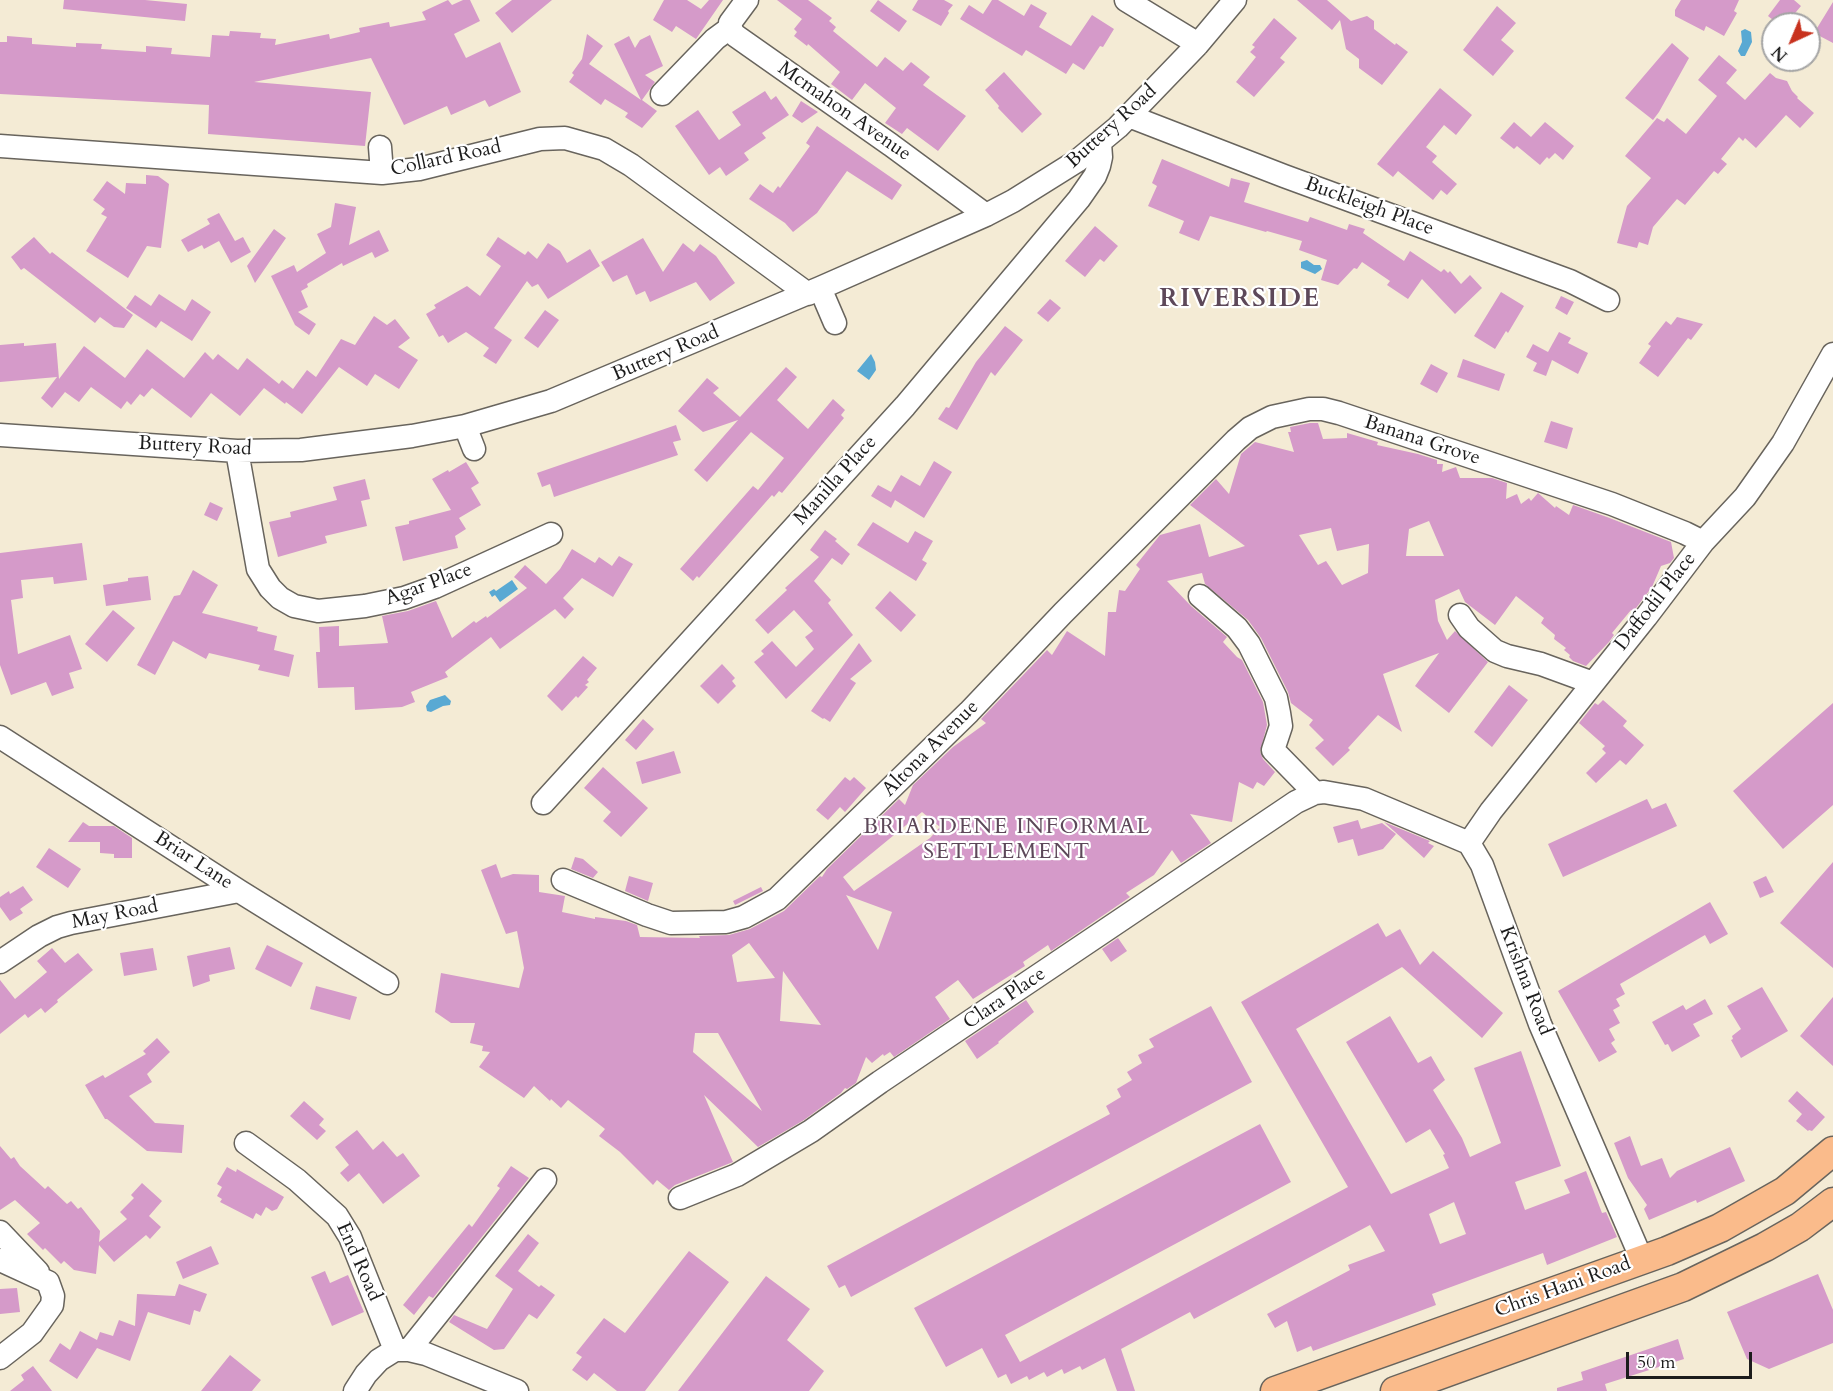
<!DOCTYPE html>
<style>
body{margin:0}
#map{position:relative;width:1833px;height:1391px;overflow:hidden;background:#f4ebd5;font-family:Cardo,serif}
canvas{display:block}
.north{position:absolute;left:1761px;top:12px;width:60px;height:60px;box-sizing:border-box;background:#fff;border:2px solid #a4a4a4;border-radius:50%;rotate:224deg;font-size:16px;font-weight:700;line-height:24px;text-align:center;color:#1c1c1c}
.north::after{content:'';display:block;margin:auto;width:21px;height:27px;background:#c8321e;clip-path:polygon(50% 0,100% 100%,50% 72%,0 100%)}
.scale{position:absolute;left:1626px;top:1352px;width:126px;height:27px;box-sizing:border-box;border:3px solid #1c1c1c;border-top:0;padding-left:8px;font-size:18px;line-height:21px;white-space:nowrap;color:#1c1c1c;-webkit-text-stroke:4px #fff;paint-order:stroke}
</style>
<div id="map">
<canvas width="1833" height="1391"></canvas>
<div class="north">N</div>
<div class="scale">50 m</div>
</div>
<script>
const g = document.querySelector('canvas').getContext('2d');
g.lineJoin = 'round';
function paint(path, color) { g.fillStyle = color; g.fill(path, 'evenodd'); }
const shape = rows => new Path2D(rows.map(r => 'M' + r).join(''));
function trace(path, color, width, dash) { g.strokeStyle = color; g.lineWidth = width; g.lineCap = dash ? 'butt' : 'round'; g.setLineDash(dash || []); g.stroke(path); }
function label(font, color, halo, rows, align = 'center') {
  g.font = font + ' Cardo,serif'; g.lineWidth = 4.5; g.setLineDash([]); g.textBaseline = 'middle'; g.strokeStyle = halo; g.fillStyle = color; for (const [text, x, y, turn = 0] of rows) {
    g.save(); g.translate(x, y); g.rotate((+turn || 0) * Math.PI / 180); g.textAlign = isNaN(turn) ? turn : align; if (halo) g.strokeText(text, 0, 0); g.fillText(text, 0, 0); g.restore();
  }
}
paint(shape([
 [1745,29,1751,32,1752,42,1745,56,1741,56,1738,51,1742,42,1741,31],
 [1307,260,1314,265,1320,265,1322,269,1315,274,1301,268,1301,262],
 [871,354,875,362,876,370,869,380,857,371],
 [512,580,518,589,500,602,495,595,492,597,489,592,494,589,496,591],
 [445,695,451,701,450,705,443,706,431,712,427,711,426,706,430,700]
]), '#59a9d3');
paint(shape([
 [64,0,145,0,187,4,185,21,63,9],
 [448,0,452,5,463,0,470,0,480,21,454,34,466,58,500,42,521,92,489,107,485,100,451,115,447,106,404,125,371,58,254,82,371,92,365,146,208,134,209,105,0,94,0,42,7,42,7,36,32,38,32,44,76,47,76,43,102,44,101,49,146,52,146,46,172,48,171,54,210,57,212,35,229,36,230,31,261,33,260,38,276,39,275,45,329,34,330,39,360,32,359,28,389,22,390,27,426,20,422,12],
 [512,0,552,0,512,33,495,13],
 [664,0,687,0,701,9,709,0,723,0,696,39,676,26,672,32,653,20],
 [777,0,808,0,832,18,829,21,836,27,833,31,877,67,885,57,903,71,911,62,930,77,923,85,966,116,938,151,907,128,902,134,885,123,896,108,865,83,852,100,831,84,840,72,808,44,807,46,794,36,797,32,794,29,802,19],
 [878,0,907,21,899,32,870,11],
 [918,0,944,0,953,5,948,11,949,13,941,26,912,10],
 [992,0,998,0,1024,16,1031,4,1047,13,1039,27,1071,46,1092,15,1114,29,1103,47,1100,46,1084,70,1073,63,1066,74,1026,50,1022,56,960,19,969,5,983,14],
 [1297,0,1327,0,1351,21,1367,16,1374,21,1374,29,1395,45,1396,43,1408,52,1382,85,1359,68,1359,59,1346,49,1340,20,1332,30],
 [1681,0,1739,0,1734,11,1737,13,1724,36,1706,26,1704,31,1675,16,1675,10],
 [1780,0,1794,0,1801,6,1786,24,1778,24,1768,16],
 [1833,2,1833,43,1814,33],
 [1497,6,1516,23,1501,40,1514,51,1493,76,1463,50],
 [1274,18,1297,38,1280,58,1285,62,1254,97,1236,82,1256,57,1250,52,1255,47,1252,45],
 [587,34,603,46,589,64,641,100,614,44,629,36,635,48,640,40,650,35,663,66,645,75,655,82,642,100,657,111,642,128,625,117,628,113,605,99,601,105,569,82,574,75,572,73,582,59],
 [1672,43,1689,58,1659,112,1653,120,1625,98],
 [1719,55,1737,70,1726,83,1745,100,1770,73,1776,78,1787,81,1792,91,1798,97,1797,98,1814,113,1800,128,1786,115,1756,148,1745,138,1743,141,1739,137,1721,159,1727,164,1718,174,1714,171,1685,205,1677,199,1653,227,1648,245,1639,242,1637,248,1617,243,1627,206,1651,178,1625,156,1657,118,1664,122,1667,118,1686,134,1717,96,1698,80],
 [1004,72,1042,114,1022,133,998,108,999,106,985,90],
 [1440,88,1472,115,1456,135,1444,125,1426,147,1437,156,1432,162,1457,184,1447,195,1441,190,1433,200,1398,171,1393,177,1377,164],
 [765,91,771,100,776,96,789,115,762,133,766,138,744,153,749,160,726,176,720,167,709,175,675,126,698,110,719,140,741,125,732,112],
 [801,101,818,112,802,123,792,116],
 [1514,122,1531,137,1545,122,1574,146,1563,160,1555,153,1549,159,1547,157,1540,165,1517,146,1514,149,1500,138],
 [817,126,902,185,892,200,847,171,817,213,793,232,785,223,749,199,760,184,773,193,778,186,780,188,810,146,806,143],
 [1162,159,1229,187,1231,178,1250,183,1244,202,1308,222,1310,217,1347,230,1349,224,1365,229,1363,233,1404,261,1410,251,1441,272,1444,269,1448,273,1450,271,1461,284,1470,275,1482,288,1455,314,1422,279,1408,299,1387,285,1390,281,1362,262,1357,269,1354,268,1338,285,1321,280,1327,260,1299,250,1302,241,1267,231,1266,232,1210,216,1199,241,1179,233,1184,221,1148,206,1157,186,1152,183],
 [146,175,158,176,169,184,161,248,147,246,128,278,86,251,107,217,101,214,105,209,93,200,107,181,125,194,126,183,146,184],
 [335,203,356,207,349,245,379,230,389,251,375,258,372,252,343,266,342,263,307,284,308,287,301,291,308,307,298,312,316,324,309,335,295,325,271,276,294,265,297,272,326,253,317,234,331,227],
 [219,213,235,241,243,237,251,252,231,263,219,241,204,249,202,245,188,252,181,240,210,224,207,219],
 [1095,226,1118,246,1104,262,1100,259,1085,277,1065,261],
 [274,229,286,238,255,283,247,266],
 [34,237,50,254,52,252,133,315,124,328,114,327,100,317,95,323,24,268,21,270,11,257],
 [498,237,525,255,528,251,537,259,548,243,560,251,567,263,590,249,600,266,548,299,538,284,532,287,527,281,494,328,512,340,496,364,483,356,489,348,466,332,448,343,443,335,439,337,426,314,436,308,434,305,467,286,480,296,501,266,486,255],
 [643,238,663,272,683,243,694,252,700,244,716,256,735,283,710,301,696,282,650,302,645,291,636,295,627,275,613,282,601,262],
 [1501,292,1524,306,1508,333,1506,331,1495,349,1474,336],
 [159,294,185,311,192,299,211,312,192,341,161,321,156,328,126,308,135,295,151,306],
 [1561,296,1574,302,1567,315,1555,308],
 [1050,299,1061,308,1048,322,1037,313],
 [545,310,559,320,538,348,524,338],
 [374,316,387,325,395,319,410,338,398,347,418,360,399,389,375,374,367,386,339,367,302,414,286,402,285,404,264,388,240,416,211,393,191,418,152,388,144,397,140,394,131,405,127,401,121,409,91,387,79,402,65,392,52,408,41,398,57,377,0,382,0,345,24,343,24,346,56,343,59,379,84,346,125,378,147,349,184,378,205,352,213,360,218,354,238,370,247,358,279,384,282,380,293,389,307,370,316,377,341,339,355,345],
 [1677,317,1703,324,1691,340,1688,338,1658,377,1639,363,1651,346,1648,344,1666,321,1671,325],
 [1005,326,1023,340,995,376,991,372,957,430,938,419,946,407,949,408,976,362],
 [1559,332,1571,338,1568,343,1588,353,1578,374,1552,360,1546,376,1533,371,1537,363,1526,357,1533,344,1548,352],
 [1463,359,1505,374,1499,391,1457,377],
 [1431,364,1448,373,1437,393,1420,384],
 [786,367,797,377,777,400,808,429,833,399,845,410,841,415,844,418,782,493,779,491,774,497,772,495,699,578,697,576,693,581,680,569,753,486,758,490,784,458,751,432,707,482,694,470,738,420,703,432,678,411,707,378,719,388,713,393,740,417],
 [1551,421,1573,428,1567,449,1544,442],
 [1310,423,1318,423,1323,439,1347,438,1347,433,1378,442,1377,445,1418,454,1437,460,1437,464,1443,464,1442,472,1456,467,1460,478,1492,478,1507,483,1506,499,1517,494,1521,504,1529,498,1531,501,1538,493,1555,508,1556,506,1569,515,1573,505,1607,517,1671,542,1674,558,1670,563,1661,566,1652,587,1633,612,1631,610,1612,633,1614,635,1609,642,1586,666,1573,661,1569,657,1570,655,1564,650,1566,648,1554,639,1555,635,1541,623,1544,618,1516,596,1495,625,1465,602,1459,589,1435,600,1438,621,1447,640,1455,631,1488,662,1449,713,1415,686,1439,653,1383,674,1402,732,1378,715,1348,748,1350,750,1333,766,1315,748,1324,740,1309,725,1313,720,1291,703,1288,692,1261,638,1248,620,1205,584,1202,573,1167,581,1191,606,1227,637,1223,642,1237,657,1242,660,1263,702,1267,725,1260,752,1263,759,1275,772,1264,786,1257,782,1253,789,1239,782,1232,822,1190,814,1211,843,1181,863,1172,850,1154,875,1126,893,1130,897,1051,951,1048,945,1023,962,1025,966,973,999,958,980,935,997,950,1019,894,1057,890,1052,884,1056,883,1054,872,1063,866,1057,856,1083,847,1089,845,1088,841,1093,804,1120,758,1147,704,1095,733,1162,675,1185,669,1190,657,1180,653,1185,620,1152,599,1136,605,1129,568,1100,561,1108,551,1099,550,1101,534,1086,524,1098,479,1067,490,1052,482,1051,483,1046,470,1043,475,1023,451,1023,435,1012,441,973,519,988,524,968,517,931,506,934,481,870,496,864,501,878,513,874,539,875,539,892,565,896,562,912,595,919,595,917,626,921,637,925,640,937,700,938,699,936,729,935,750,929,784,911,820,876,822,877,827,869,899,799,905,805,913,785,953,747,986,723,981,719,1047,650,1052,655,1067,631,1105,656,1108,612,1116,612,1119,590,1125,591,1140,569,1136,565,1160,535,1200,524,1209,557,1245,546,1190,505,1216,479,1229,494,1241,454,1255,442,1294,452,1288,432,1291,432,1290,427],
 [1429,521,1444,556,1406,556,1409,529],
 [1331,528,1337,551,1369,544,1368,573,1342,585,1326,561,1318,565,1299,535],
 [922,812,940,827,930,838,854,891,843,877],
 [846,895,892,912,878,950],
 [749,943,775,978,737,982,732,955],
 [783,971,821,1025,780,1021],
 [695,1033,718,1033,762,1111,693,1052],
 [676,425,681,440,673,442,678,455,554,497,550,484,542,487,537,473],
 [934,461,952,472,924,518,895,500,891,508,871,496,878,485,891,492,901,475,920,486],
 [466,462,479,483,471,488,481,505,459,518,466,529,455,536,458,548,403,561,395,527,409,524,409,521,451,510,432,479,448,470,449,472],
 [365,479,370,499,361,501,367,526,325,536,327,543,278,557,269,522,291,517,290,512,337,500,333,487],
 [210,502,223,508,217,521,204,515],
 [873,522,908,543,915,531,933,541,922,560,927,563,916,581,857,545],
 [825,530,837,539,835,541,850,554,842,565,832,558,814,581,831,600,828,603,853,635,786,699,754,662,764,654,761,651,772,641,796,667,814,649,805,637,813,631,794,610,768,634,755,620,787,590,785,588,819,557,810,550],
 [82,543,87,580,54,584,53,577,21,580,23,598,11,600,18,654,70,635,82,669,69,673,74,688,52,696,46,682,11,695,0,665,0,553],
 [572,549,595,563,599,557,612,566,619,556,633,564,613,597,582,578,563,598,574,609,565,619,555,609,500,649,491,637,445,672,448,677,411,692,415,702,402,707,355,710,354,687,318,688,316,652,320,652,319,627,339,626,339,646,388,643,382,616,408,611,436,601,452,638,474,621,476,623,486,616,487,618,527,588,514,577,525,565,546,584,560,569],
 [193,570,218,585,202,613,258,627,257,631,277,636,274,650,294,655,289,677,258,670,260,665,209,653,206,659,173,641,155,675,137,665,174,596,180,595],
 [148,576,151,600,106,606,103,585,128,581,128,578],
 [890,591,916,615,901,632,875,608],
 [113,610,135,628,107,662,85,644],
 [859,643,872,661,850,679,856,683,830,722,824,718,823,719,811,711],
 [583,656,597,668,587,680,589,682,585,685,588,687,578,698,576,696,562,711,547,696],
 [722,664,735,678,732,681,736,686,718,704,700,686],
 [1509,685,1528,700,1492,747,1474,732],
 [1603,700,1627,721,1623,726,1644,745,1626,765,1620,760,1596,783,1586,773,1606,753,1602,749,1605,746,1579,723,1595,703,1598,705],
 [1833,703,1833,805,1783,849,1733,791],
 [643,719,654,729,636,750,625,740],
 [674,751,681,773,642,784,636,762],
 [603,767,648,808,621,837,603,821,611,812,584,788],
 [845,777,850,781,854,777,866,788,845,812,840,807,828,820,816,810],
 [1647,799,1652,809,1666,803,1677,826,1563,877,1548,844],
 [1358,820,1361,829,1382,823,1396,834,1383,849,1358,856,1353,839,1338,843,1333,827],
 [83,822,89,826,114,826,132,838,132,858,114,858,114,854,100,853,100,842,68,842],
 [1384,822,1430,841,1428,843,1434,846,1424,858],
 [49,848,81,869,68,888,36,867],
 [575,857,583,859,598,872,593,878,571,869],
 [1833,862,1833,968,1780,923],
 [629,876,653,883,648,901,625,891],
 [1766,876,1774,892,1760,898,1753,882],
 [23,886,33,900,20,909,23,913,10,921,0,907,0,897,9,891,10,894],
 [761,887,763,891,735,905,733,901],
 [1710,902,1728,934,1710,944,1705,935,1620,984,1625,994,1616,999,1620,1006,1613,1010,1620,1023,1609,1029,1615,1040,1611,1043,1617,1052,1599,1062,1558,991],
 [1378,923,1386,937,1400,929,1420,965,1433,951,1503,1013,1482,1038,1402,967,1296,1029,1391,1194,1449,1168,1443,1155,1445,1154,1430,1129,1406,1143,1346,1042,1390,1016,1418,1063,1431,1056,1445,1080,1433,1090,1462,1138,1470,1157,1501,1143,1474,1068,1521,1051,1561,1166,1515,1182,1525,1210,1570,1193,1564,1180,1586,1171,1602,1213,1606,1212,1617,1237,1547,1265,1543,1253,1432,1294,1436,1305,1313,1351,1311,1346,1297,1352,1287,1321,1275,1328,1267,1314,1350,1270,1348,1265,1385,1251,1370,1225,1194,1319,1190,1312,1121,1349,1135,1391,1117,1391,1105,1358,1082,1370,1080,1366,1064,1374,1062,1369,1047,1377,1044,1372,1029,1380,1027,1376,1011,1384,1006,1374,998,1378,982,1348,946,1367,914,1308,1260,1124,1291,1182,1005,1335,1020,1362,1348,1187,1241,1002],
 [1454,1202,1466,1234,1440,1244,1429,1214],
 [1118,938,1127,951,1111,962,1102,949],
 [267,945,303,963,291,987,255,969],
 [230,947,235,969,209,975,210,981,193,987,187,956],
 [52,948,65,963,78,953,93,970,57,1000,58,1002,45,1013,41,1008,28,1018,25,1014,0,1034,0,980,15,999,47,972,37,961],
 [153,948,157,970,124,976,120,953],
 [316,986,357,997,350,1020,310,1009],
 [1762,987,1788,1031,1741,1058,1731,1040,1733,1039,1732,1036,1741,1029,1727,1006],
 [1833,997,1833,1066,1800,1036],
 [1705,999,1713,1014,1693,1024,1700,1036,1672,1052,1668,1044,1665,1045,1652,1022,1683,1005,1686,1010],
 [1026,1000,1034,1012,998,1042,999,1043,977,1059,965,1041],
 [1211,1006,1252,1082,851,1297,845,1285,839,1288,827,1266,1110,1114,1106,1106,1121,1097,1117,1089,1132,1080,1127,1072,1142,1063,1138,1055,1154,1047,1149,1039],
 [157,1038,170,1052,147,1074,152,1082,129,1096,155,1123,184,1125,182,1153,147,1151,107,1119,105,1119,85,1085,103,1075,105,1078,146,1054,143,1051],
 [1797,1091,1825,1117,1812,1131,1809,1130,1808,1131,1796,1121,1802,1114,1788,1101],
 [304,1101,324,1119,319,1125,326,1131,317,1140,290,1116],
 [357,1130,373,1150,383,1141,397,1157,403,1153,420,1176,383,1204,359,1173,348,1182,340,1173,349,1165,335,1147],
 [1630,1136,1641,1166,1662,1158,1670,1178,1677,1171,1730,1147,1745,1181,1697,1203,1696,1200,1649,1220,1644,1209,1647,1205,1628,1178,1614,1143],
 [0,1146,11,1159,14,1157,20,1166,45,1189,48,1186,67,1204,71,1201,78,1209,81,1207,100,1231,99,1242,127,1219,120,1212,134,1198,131,1195,142,1183,162,1201,149,1216,161,1227,150,1239,146,1235,114,1262,99,1245,96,1274,74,1270,64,1261,61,1264,45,1248,43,1250,27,1234,40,1223,15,1200,0,1210],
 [511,1166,529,1178,433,1298,429,1296,414,1315,403,1305,469,1224,472,1227,500,1188,497,1186],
 [227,1167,236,1172,237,1169,284,1197,277,1209,272,1211,266,1207,261,1216,256,1213,253,1219,220,1202,222,1199,217,1196,222,1187,217,1184],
 [528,1234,539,1243,518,1271,539,1287,541,1285,555,1295,537,1319,529,1314,504,1349,494,1350,449,1322,454,1315,487,1329,513,1289,495,1276],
 [211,1246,219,1264,183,1279,176,1262],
 [689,1251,729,1282,645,1391,617,1391,594,1373,587,1381,572,1370,582,1357,576,1353,604,1318,625,1333],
 [325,1271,330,1283,348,1275,364,1312,332,1326,311,1277],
 [1818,1274,1833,1310,1833,1343,1769,1369,1747,1359,1727,1312],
 [766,1276,810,1309,787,1340,824,1371,809,1391,678,1391],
 [179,1284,207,1294,200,1312,194,1310,190,1325,148,1312,130,1361,97,1348,77,1379,49,1361,60,1343,70,1350,80,1331,97,1340,100,1332,113,1336,119,1320,135,1326,137,1294,175,1296],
 [17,1288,20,1312,0,1314,0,1289],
 [1678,1339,1684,1359,1605,1384,1607,1391,1557,1391,1557,1388,1583,1380,1581,1372],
 [230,1355,261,1380,252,1391,201,1391],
 [33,1366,52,1391,10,1391,24,1380,21,1375]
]), '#d59ac9');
const minor = shape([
 [747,0,730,23,732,32,736,36,891,145,986,215],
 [1126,0,1198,44],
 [662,94,715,39,730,28],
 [1129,116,1284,176,1570,281,1608,300],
 [0,146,382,173,419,169,540,139,565,138,604,149,631,165,808,294],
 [380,147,382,173],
 [820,288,835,323],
 [465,426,474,449],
 [0,435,237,451,301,450,412,436,465,426,551,401,820,288,986,215,1013,201,1077,161,1118,127,1198,44,1235,0],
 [237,451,258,569,270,588,280,598,294,606,318,611,365,606,404,598,435,587,551,534],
 [1200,596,1237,628,1249,644,1276,698,1279,713,1281,726,1273,750,1315,793],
 [1460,615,1469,628,1495,651,1507,656,1541,664,1593,683],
 [0,737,239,891,387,983],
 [543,803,905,406,1079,199,1095,176,1099,166,1101,157,1100,143],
 [1469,843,1491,811,1646,617,1703,542,1745,497,1783,443,1833,354],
 [563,880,647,915,671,923,726,922,744,917,777,899,969,712,1063,613,1236,440,1250,428,1272,417,1309,409,1323,409,1339,413,1612,504,1685,533,1703,542],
 [0,962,39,936,57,927,71,923,239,891],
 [246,1143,297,1180,337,1216,350,1237,395,1350],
 [680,1198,737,1175,811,1131,880,1082,1296,802,1315,793,1324,792,1364,799,1469,843,1482,865,1540,1024,1642,1260],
 [0,1232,38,1272],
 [0,1260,48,1282,53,1296,52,1305,32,1333,0,1358],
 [409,1350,545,1180],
 [355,1391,366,1374,379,1360,395,1350,409,1350,426,1354,517,1391]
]);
const major = shape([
 [1275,1391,1667,1251,1720,1228,1785,1191,1833,1151],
 [1395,1391,1683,1287,1765,1247,1800,1227,1833,1202]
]);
trace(minor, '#68645d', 25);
trace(major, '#68645d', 31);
trace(minor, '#fff', 22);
trace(major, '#fabb8b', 28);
label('20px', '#1c1c1c', '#fff', [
 ["Mcmahon Avenue",844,112,35],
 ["Buttery Road",1112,127,-42],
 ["Collard Road",446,159,-12],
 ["Buckleigh Place",1369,207,20],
 ["Buttery Road",666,354,-23],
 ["Banana Grove",1422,441,18],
 ["Buttery Road",195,447,3],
 ["Manilla Place",836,481,-48],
 ["Agar Place",429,585,-20],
 ["Daffodil Place",1656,602,-52],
 ["Altona Avenue",931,749,-45],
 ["Briar Lane",193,861,33],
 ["May Road",115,915,-11],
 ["Krishna Road",1525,981,69],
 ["Clara Place",1005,999,-34],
 ["End Road",358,1262,66],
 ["Chris Hani Road",1563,1288,-20]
]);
g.letterSpacing = '1.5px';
label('22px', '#5d4859', '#fff', [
 ["BRIARDENE INFORMAL",1007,828],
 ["SETTLEMENT",1007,853]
]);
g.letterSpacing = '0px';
g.letterSpacing = '1.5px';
label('bold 26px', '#5d4859', '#fff', [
 ["RIVERSIDE",1240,300]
]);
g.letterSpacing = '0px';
</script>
